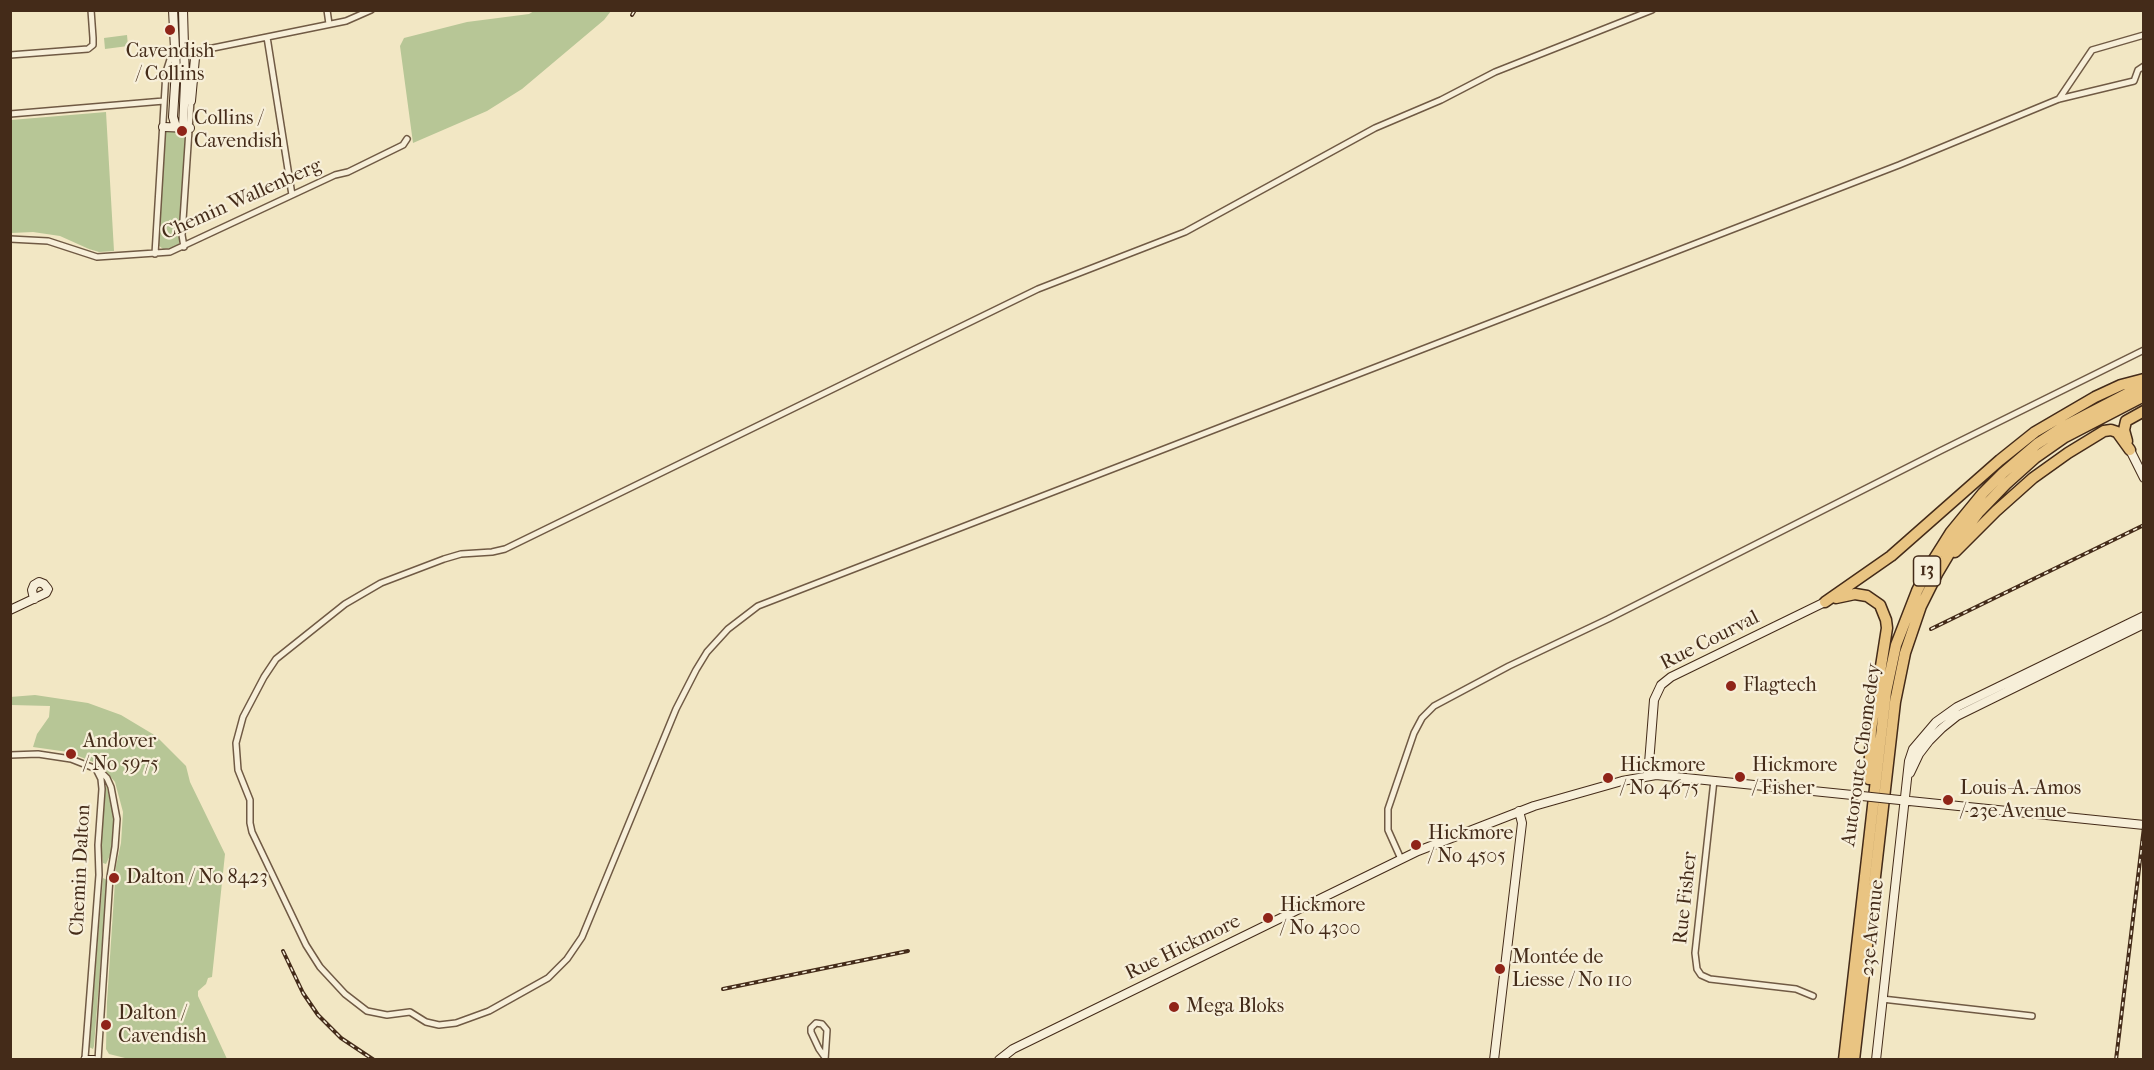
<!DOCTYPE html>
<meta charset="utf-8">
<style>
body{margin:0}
#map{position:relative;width:2154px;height:1070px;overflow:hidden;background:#f2e7c4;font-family:"IM FELL French Canon",serif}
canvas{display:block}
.frame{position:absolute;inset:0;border:12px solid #442b19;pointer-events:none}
</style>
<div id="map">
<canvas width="2154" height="1070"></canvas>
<div class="frame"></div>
</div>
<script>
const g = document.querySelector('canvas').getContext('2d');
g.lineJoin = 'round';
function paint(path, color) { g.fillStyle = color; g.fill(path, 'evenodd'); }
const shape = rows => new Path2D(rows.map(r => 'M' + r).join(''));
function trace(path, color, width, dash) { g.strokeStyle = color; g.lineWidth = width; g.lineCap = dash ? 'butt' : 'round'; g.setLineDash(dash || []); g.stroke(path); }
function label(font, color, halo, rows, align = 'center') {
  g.font = font + ' "IM FELL French Canon",serif'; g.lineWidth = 4.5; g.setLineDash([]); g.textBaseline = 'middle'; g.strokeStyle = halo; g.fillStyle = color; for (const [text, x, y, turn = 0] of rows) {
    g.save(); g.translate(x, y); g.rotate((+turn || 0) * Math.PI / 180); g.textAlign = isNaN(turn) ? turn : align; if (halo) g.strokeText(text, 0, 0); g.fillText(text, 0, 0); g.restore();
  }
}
paint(shape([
 [534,11,611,11,604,20,522,89,487,111,413,143,400,46,404,38,467,22,529,14],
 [127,35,128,46,105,49,104,38],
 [106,112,114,251,99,252,89,249,60,236,33,232,11,233,11,120],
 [167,131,184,132,186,134,179,244,176,247,163,249,158,245,165,132],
 [35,695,88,703,121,715,156,736,186,766,190,782,225,854,212,977,208,978,206,984,198,991,198,996,227,1059,129,1059,109,1054,106,1049,107,1002,116,866,121,843,123,812,115,782,101,765,68,752,33,747,37,734,49,717,50,706,11,705,10,697],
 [106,784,114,818,111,853,106,864,103,863,101,848],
 [103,878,107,880,94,1046,93,1049,89,1047]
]), '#b7c696');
const street = shape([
 [327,10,329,24],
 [1652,10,1495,72,1441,100,1375,128,1185,232,1038,289,505,549,492,552,461,554,444,559,381,583,345,604,276,659,264,677,243,717,236,743,238,770,250,800,250,823,252,832,306,945,320,967,345,994,367,1011,387,1015,410,1012,426,1022,439,1025,456,1023,489,1011,548,978,567,959,582,937,676,709,696,670,707,652,728,629,758,606,1899,165,2059,99,2134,81,2138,70,2144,66],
 [267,37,292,195],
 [208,49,346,21,371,10],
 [10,55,88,49,93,45,93,38,91,10],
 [2059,99,2092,50,2144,35],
 [10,114,164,101],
 [10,239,48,241,97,257,170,252,335,175,348,172,403,145,407,139],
 [184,247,182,235,191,100],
 [155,254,166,72,173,50],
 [10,755,38,754,71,759,99,770,107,778,111,787,117,819,115,847,110,877,98,1060],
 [1714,780,1695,953,1697,969,1701,975,1710,979,1796,989,1813,996],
 [1401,859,1388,830,1388,809,1414,733,1422,718,1434,706,1509,666,1608,619,1940,451,2144,350],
 [1882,999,2032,1016],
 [824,1056,819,1049,811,1032,811,1028,816,1023,822,1024,827,1030,825,1060],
 [85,1058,99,875,98,845,102,789,101,779,96,769]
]);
const secondary = shape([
 [173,10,176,69,173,117,176,127],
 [191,101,195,58,198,53,208,49],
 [163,127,190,128],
 [183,128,185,83,183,10],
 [2130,450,2144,478],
 [10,610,46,593,48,589,44,584,39,582,34,585,32,590,34,599],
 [1910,773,1919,754,1929,741,1942,728,1957,716,2144,624],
 [1648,776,1654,700,1661,685,1671,677,1825,602],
 [1890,799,2144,825],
 [85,1060,94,1060],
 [999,1060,1013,1049,1418,851,1534,806,1622,781,1656,775,1862,796],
 [1494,1060,1522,823,1519,811],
 [1876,1060,1909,761,1913,749,1936,722,1957,707,2144,616]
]);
const highway = shape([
 [2127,441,2124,430,2126,421,2144,411],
 [1955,552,1996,511,2033,478,2068,453,2104,431,2111,430,2117,432,2130,450],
 [1836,598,1855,594,1867,596,1880,605,1886,620,1887,628,1871,730,1869,779],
 [1825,602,1891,556,2000,460,2035,432,2095,397,2121,385,2144,379],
 [1844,1060,1886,692,1896,645,1917,591,1929,567,1951,532,1983,493,2003,473,2037,444,2063,427,2144,385],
 [1854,1060,1895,702,1905,653,1921,606,1937,574,1956,542,1979,512,2006,484,2035,458,2065,437,2144,396]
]);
trace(street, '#705a44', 8);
trace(secondary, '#442b19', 10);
trace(highway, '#442b19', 13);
trace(street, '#f7efd9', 5);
trace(secondary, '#f7efd9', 8);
trace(highway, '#e9c482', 10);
const rail = shape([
 [632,15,635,10],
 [1931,629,2144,525],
 [283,951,303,993,318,1015,341,1038,374,1060],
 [723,989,908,951],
 [2116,1060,2144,827]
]);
trace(rail, '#442b19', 4);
trace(rail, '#f7efd9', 1.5, [4.5]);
const secondaryBridge = shape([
 [1862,796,1890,799]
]);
trace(secondaryBridge, '#442b19', 10, []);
trace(secondaryBridge, '#f7efd9', 8);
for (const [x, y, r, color] of [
 [170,30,6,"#8f2418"],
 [182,131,6,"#8f2418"],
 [1731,686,6,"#8f2418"],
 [71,754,6,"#8f2418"],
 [1740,777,6,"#8f2418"],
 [1608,778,6,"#8f2418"],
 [1948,800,6,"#8f2418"],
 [1416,845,6,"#8f2418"],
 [114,878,6,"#8f2418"],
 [1268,918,6,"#8f2418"],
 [1500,969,6,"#8f2418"],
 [1174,1007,6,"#8f2418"],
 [106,1025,6,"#8f2418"]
]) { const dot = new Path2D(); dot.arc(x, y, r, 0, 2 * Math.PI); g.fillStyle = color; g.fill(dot); trace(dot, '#f7efd9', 2); }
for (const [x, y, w] of [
 [1927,571,27]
]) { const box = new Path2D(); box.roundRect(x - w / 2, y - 15, w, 30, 4.5); g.fillStyle = '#f7efd9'; g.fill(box); trace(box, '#442b19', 1.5); }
label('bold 18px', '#442b19', null, [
 ["13",1927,571]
]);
label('20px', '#442b19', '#f7efd9', [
 ["Cavendish",170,52,"center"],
 ["/ Collins",170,75,"center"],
 ["Collins /",194,119],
 ["Cavendish",194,142],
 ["Flagtech",1743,686],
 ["Andover",83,742],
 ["/ No 5975",83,765],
 ["Hickmore",1620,766],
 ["/ No 4675",1620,789],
 ["Hickmore",1752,766],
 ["/ Fisher",1752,789],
 ["Louis-A.-Amos",1960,789],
 ["/ 23e Avenue",1960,812],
 ["Hickmore",1428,834],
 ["/ No 4505",1428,857],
 ["Dalton / No 8423",126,878],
 ["Hickmore",1280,906],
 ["/ No 4300",1280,929],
 ["Montée de",1512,958],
 ["Liesse / No 110",1512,981],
 ["Mega Bloks",1186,1007],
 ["Dalton /",118,1014],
 ["Cavendish",118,1037]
], 'left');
label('20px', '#442b19', '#f7efd9', [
 ["Chemin Wallenberg",242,200,-24],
 ["Rue Courval",1710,641,-27],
 ["Autoroute Chomedey",1862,755,-82],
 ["Chemin Dalton",81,870,-87],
 ["Rue Fisher",1686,898,-84],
 ["23e Avenue",1873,928,-84],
 ["Rue Hickmore",1183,948,-26]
]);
</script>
